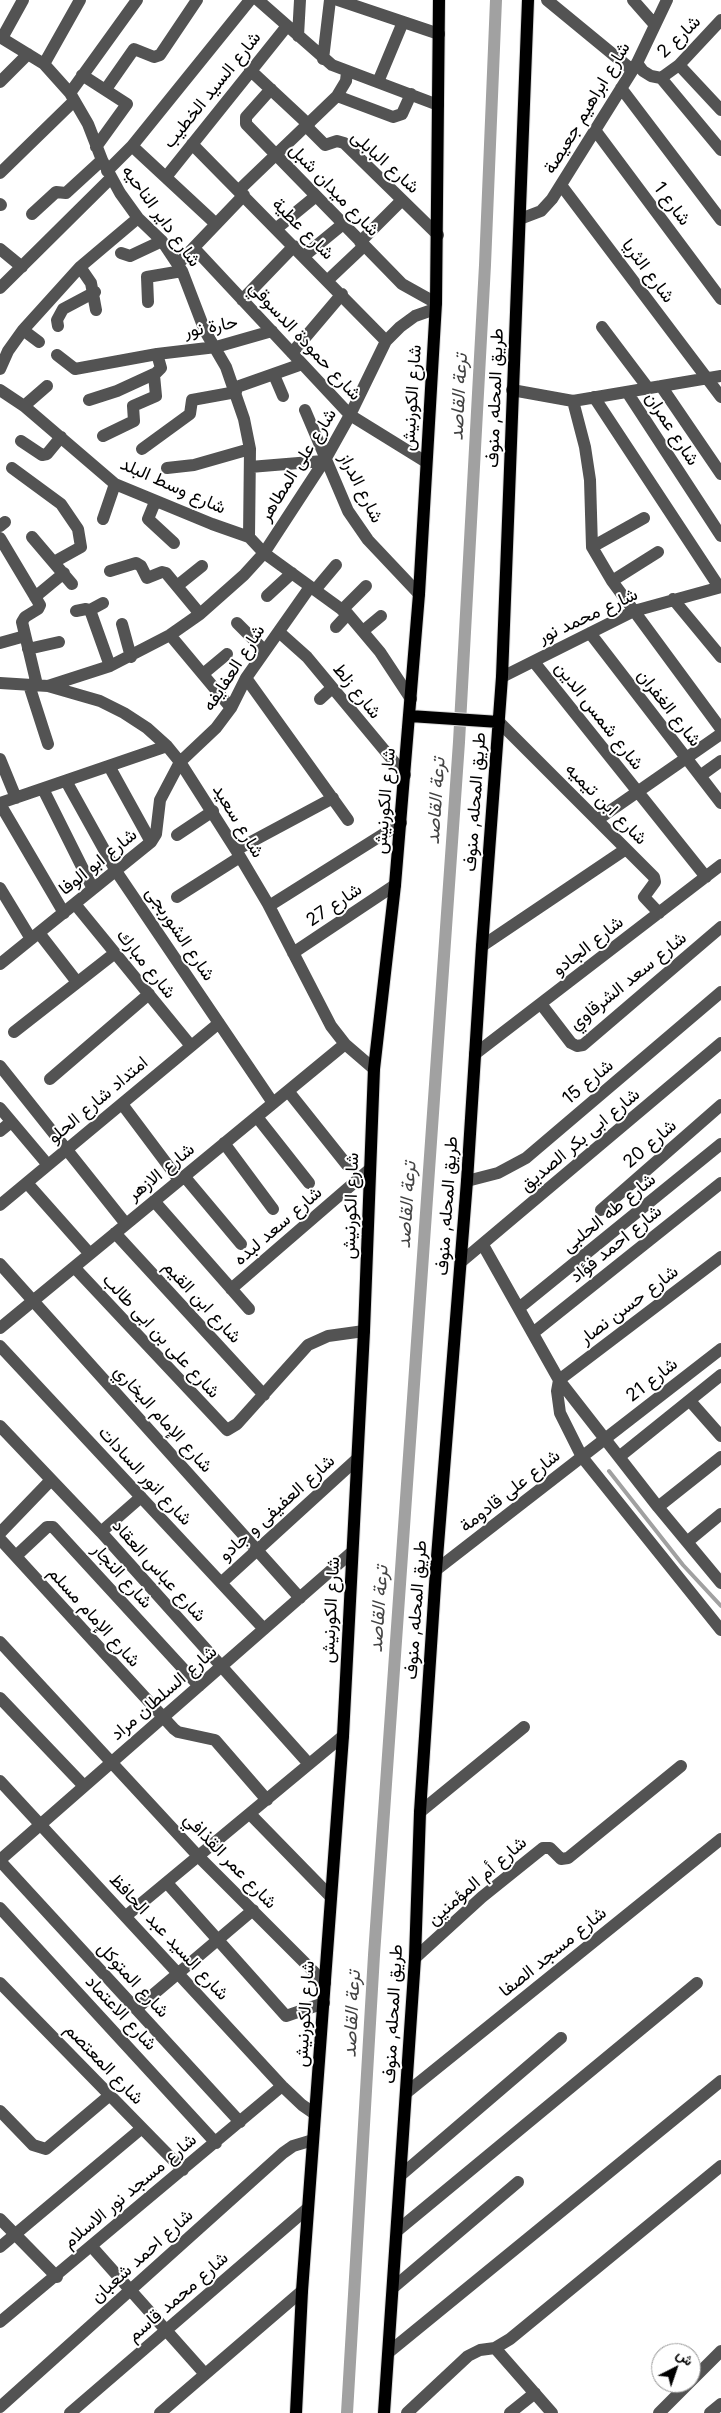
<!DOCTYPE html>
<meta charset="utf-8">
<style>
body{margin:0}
#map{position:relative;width:721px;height:2413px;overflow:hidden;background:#fff;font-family:Inter,Vazirmatn,sans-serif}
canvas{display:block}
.north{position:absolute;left:651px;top:2343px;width:50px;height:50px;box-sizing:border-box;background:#fff;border:1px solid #999;border-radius:50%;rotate:41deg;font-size:14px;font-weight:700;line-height:20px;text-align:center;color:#000}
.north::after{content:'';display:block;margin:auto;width:18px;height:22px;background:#000;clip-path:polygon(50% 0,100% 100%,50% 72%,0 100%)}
</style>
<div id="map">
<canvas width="721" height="2413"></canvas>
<div class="north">ش</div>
</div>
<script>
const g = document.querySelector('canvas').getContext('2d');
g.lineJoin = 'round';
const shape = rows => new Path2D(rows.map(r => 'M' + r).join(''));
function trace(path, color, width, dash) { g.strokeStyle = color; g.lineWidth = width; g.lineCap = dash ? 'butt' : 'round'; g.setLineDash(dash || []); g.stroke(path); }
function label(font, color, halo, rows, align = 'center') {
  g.font = font + ' Inter,Vazirmatn,sans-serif'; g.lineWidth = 4; g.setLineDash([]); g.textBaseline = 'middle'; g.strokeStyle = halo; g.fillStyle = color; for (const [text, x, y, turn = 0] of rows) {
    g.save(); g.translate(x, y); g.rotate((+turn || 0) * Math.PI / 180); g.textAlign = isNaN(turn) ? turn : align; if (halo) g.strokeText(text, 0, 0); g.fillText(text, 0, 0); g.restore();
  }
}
trace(shape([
 [609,1471,683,1565,721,1606]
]), '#a1a1a1', 4);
trace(shape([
 [347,2413,374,1955,459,742,485,265,496,0]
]), '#a1a1a1', 12);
const major = shape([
 [410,716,499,722],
 [296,2413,302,2291,343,1736,364,1331,374,1069,395,885,419,594,436,303,439,0],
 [384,2413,415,1958,420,1812,436,1570,467,1181,482,946,502,677,528,0]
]);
trace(major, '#dbdbdb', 14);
trace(shape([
 [258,0,332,65,438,105],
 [338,0,439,34],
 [547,0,632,70],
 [633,0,655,25],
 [298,36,300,0],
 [0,37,44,64,70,93,88,124,102,160,120,193,138,218,162,241,182,271,205,331,226,367,244,419,250,449,249,537],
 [2,38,23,0],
 [323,59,330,0],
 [637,63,643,71,651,76,661,78,679,65,721,20],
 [44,64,80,0],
 [679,65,721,110],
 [250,70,309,125],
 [82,75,127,104,96,147],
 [661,78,721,150],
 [0,82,28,54],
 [378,82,403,22],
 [621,88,721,220],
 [106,89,134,49,154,57,160,55,197,0],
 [271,89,246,117,246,124,402,284,436,303],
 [70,93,137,0],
 [337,96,393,117,402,114,411,94],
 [307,127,325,145,337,141,344,143,438,235],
 [595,130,721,299],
 [192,144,386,341],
 [132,146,216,224],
 [107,171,132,146,250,0],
 [0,173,74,101],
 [166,177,287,26],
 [561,185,721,397],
 [239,190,337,96,346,81,347,72],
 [0,204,1,205],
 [32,214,56,192,66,193,102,160],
 [520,219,541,211,552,199,637,63,667,0],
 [277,228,316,196],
 [360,242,402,200],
 [194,248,350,415,426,462],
 [0,249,22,267],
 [121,253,130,256,162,241],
 [304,256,343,224],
 [178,264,244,195],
 [80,267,91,283,96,310],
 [328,280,364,246],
 [0,288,111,178],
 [242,300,294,246],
 [148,302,147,277,182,271],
 [58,326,57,320,63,309,95,292],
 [602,327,648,388],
 [23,330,39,342],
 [292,353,342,294],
 [57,355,75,369,157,354,216,347,272,331],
 [0,369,8,351,23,330,80,267,138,218],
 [274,375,283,396],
 [661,386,721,474],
 [234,388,302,364],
 [0,390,24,406,115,484,212,524,249,537,264,553,348,614,380,652,411,699],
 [512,390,573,401,721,376],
 [627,392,721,536],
 [594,397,719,587],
 [89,400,117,391,154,374],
 [573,401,585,447,590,480,592,547,612,581,721,729],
 [24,406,47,386],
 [305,410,348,511,368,540,419,594],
 [103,436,134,421,133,406,156,396,154,375,161,368,157,354],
 [21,441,42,455,47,454,61,437],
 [142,449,190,414,192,400,236,392],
 [250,467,323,461],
 [12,468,61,504,78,529,81,547,54,562],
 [167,468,194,465,250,449],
 [155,502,148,519,174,543],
 [103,519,115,484],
 [0,526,5,522],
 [32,537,72,584],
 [0,538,40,605,38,609,25,617,22,622,37,685],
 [592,547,644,518],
 [110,571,136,563,141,566,147,578,162,572,166,573,200,614],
 [612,581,658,552],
 [177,586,202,566],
 [315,590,336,565],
 [267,596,292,573],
 [35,597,64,573],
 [673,599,721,657],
 [90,610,103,603],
 [342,610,366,586],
 [76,611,86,609,90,610,110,666],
 [237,623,265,651],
 [122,624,131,657],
 [336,627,348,614],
 [363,631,381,616],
 [279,632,307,657,405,775],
 [590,633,721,803],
 [170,635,231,708],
 [0,643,25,636],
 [28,649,59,642],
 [534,662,706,877],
 [203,674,227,654],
 [502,677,634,611,721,587],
 [246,678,348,820],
 [0,683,48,686,100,701,124,713,147,728,167,746,180,762,236,850,268,904,331,1026,345,1044,374,1069],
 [29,685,48,744],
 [48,686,110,666,170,635,200,614,244,575,264,553,326,458,350,415,386,341,400,327,415,316,435,309],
 [320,699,332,688],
 [499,722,654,877,655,882,644,897,659,913],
 [0,759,16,798],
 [109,766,151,842],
 [700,776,721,761],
 [66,781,116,871,273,1103],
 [43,789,93,889],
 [0,803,167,746],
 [0,804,64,913],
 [597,820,721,734],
 [177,835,213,811],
 [236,850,333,798],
 [0,888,31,939],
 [177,897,240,857],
 [75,904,191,1046],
 [269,906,401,823],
 [39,933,77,982],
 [482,946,626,849],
 [293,953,395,885],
 [0,964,151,842,156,834,160,800,180,762,216,728,231,708,246,678,310,587],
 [541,1004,571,1043,577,1046,583,1045,721,927],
 [14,1032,115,953],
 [475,1054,721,865],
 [0,1066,126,1224],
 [50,1079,149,994],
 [288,1091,347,1165],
 [122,1104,179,1180],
 [0,1108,48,1165],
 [257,1117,309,1183],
 [0,1131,11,1122],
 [224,1143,273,1209],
 [184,1176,241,1244],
 [467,1181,498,1173,526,1158,721,992],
 [27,1183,90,1254],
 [154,1201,249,1309],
 [0,1205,219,1023],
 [601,1210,721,1105],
 [115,1233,264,1395],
 [483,1245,559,1380,658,1507,721,1583],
 [461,1262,721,1043],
 [0,1264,300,1598],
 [74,1267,227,1430,237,1424,308,1345,328,1336,364,1331],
 [231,1289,370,1169],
 [519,1308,721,1144],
 [0,1328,345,1044],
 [533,1333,721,1183],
 [0,1346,264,1629],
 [559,1380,557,1391,560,1413,582,1457,721,1630],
 [559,1380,721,1257],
 [690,1401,721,1436],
 [0,1426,101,1532,309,1764],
 [619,1457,721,1375],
 [658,1507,721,1457],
 [101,1532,141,1497],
 [0,1533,51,1480],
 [0,1539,174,1729,178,1732,215,1740,267,1800],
 [687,1542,721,1514],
 [16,1556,47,1527,53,1527,199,1686],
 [436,1570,721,1349],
 [221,1583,357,1459],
 [0,1642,199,1857,325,1983],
 [0,1698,84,1786],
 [0,1781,282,2086,302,2105,315,2114],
 [420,1812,524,1727],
 [250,1814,331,1897],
 [0,1860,352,1552],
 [0,1861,240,2122],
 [167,1883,286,2016,324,2003],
 [0,1908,216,2143],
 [126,1916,343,1736],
 [415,1958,482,1897,543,1848,550,1848,561,1859,568,1858,681,1766],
 [0,1983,183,2170],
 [136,2009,253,1910],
 [406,2093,721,1839],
 [0,2111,33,2145,46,2149,110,2095],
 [401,2175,561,2038],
 [0,2219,57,2277],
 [398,2230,697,1983],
 [0,2247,142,2128],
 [92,2247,205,2374],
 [394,2287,518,2182],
 [0,2322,282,2086],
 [495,2348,552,2413],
 [389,2352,721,2081],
 [0,2407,283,2153,293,2146,313,2140],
 [70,2413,308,2208],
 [160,2413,302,2291],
 [407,2413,468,2356,480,2350,495,2348,510,2339,721,2166],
 [510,2413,535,2393],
 [659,2413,721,2351],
 [710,2413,721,2404]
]), '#535353', 12);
trace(major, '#000', 12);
label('18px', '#000', '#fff', [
 ["شارع 2",679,37,-44],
 ["شارع السيد الخطيب",212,90,-51],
 ["شارع ابراهيم جعيصة",587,108,-59],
 ["شارع البابلى",385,162,42],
 ["شارع ميدان شبل",334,190,46],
 ["شارع 1",672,204,53],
 ["شارع داير الناحيه",161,216,54],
 ["شارع عطية",303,229,45],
 ["شارع الثريا",648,271,53],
 ["حارة نور",211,327,-11],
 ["شارع حمودة الدسوقي",305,341,47],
 ["شارع الكورنيش",412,398,-86],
 ["طريق المحله, منوف",495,398,-88],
 ["شارع عمران",672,429,57],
 ["شارع على المطاهر",298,465,-58],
 ["شارع وسط البلد",173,486,24],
 ["شارع الدراز",361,488,63],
 ["شارع محمد نور",588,616,-25],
 ["شارع العفايفه",234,668,-57],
 ["شارع زلط",357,691,51],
 ["شارع الغفران",669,708,52],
 ["شارع شمس الدين",599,716,52],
 ["شارع الكورنيش",385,801,-85],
 ["طريق المحله, منوف",475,802,-86],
 ["شارع ابن تيميه",606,804,45],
 ["شارع سعيد",238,821,59],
 ["شارع ابو الوفا",98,862,-39],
 ["شارع 27",334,905,-34],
 ["شارع الشوربجى",180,934,56],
 ["شارع الجادو",588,946,-38],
 ["شارع مبارك",146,964,51],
 ["شارع سعد الشرقاوي",628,981,-39],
 ["شارع 15",588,1082,-40],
 ["امتداد شارع الحلو",98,1100,-40],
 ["شارع ابى بكر الصديق",580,1140,-40],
 ["شارع 20",650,1144,-41],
 ["شارع الازهر",161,1172,-39],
 ["شارع الكورنيش",351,1206,-88],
 ["طريق المحله, منوف",447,1206,-86],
 ["شارع طه الحلبى",609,1213,-39],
 ["شارع سعد لبده",278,1226,-41],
 ["شارع احمد فؤاد",616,1244,-39],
 ["شارع ابن القيم",202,1302,47],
 ["شارع حسن نصار",629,1305,-37],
 ["شارع على بن ابى طالب",161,1336,47],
 ["شارع 21",652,1380,-38],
 ["شارع الإمام البخاري",163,1419,48],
 ["شارع انور السادات",145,1476,47],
 ["شارع على قادومة",510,1491,-38],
 ["شارع العفيفى و جادو",277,1508,-42],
 ["شارع عباس العقاد",159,1571,48],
 ["شارع النجار",122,1576,48],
 ["شارع الكورنيش",331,1610,-87],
 ["طريق المحله, منوف",416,1610,-86],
 ["شارع الإمام مسلم",94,1617,48],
 ["شارع السلطان مراد",164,1693,-41],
 ["شارع عمر القذافي",230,1861,46],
 ["شارع أم المؤمنين",477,1881,-41],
 ["شارع السيد عبد الحافظ",169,1937,47],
 ["شارع مسجد الصفا",553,1952,-39],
 ["شارع المتوكل",133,1980,47],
 ["شارع الاعتماد",121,2013,47],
 ["شارع الكورنيش",305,2014,-86],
 ["طريق المحله, منوف",393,2014,-87],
 ["شارع المعتصم",104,2064,46],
 ["شارع مسجد نور الاسلام",130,2191,-40],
 ["شارع احمد شعبان",142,2256,-42],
 ["شارع محمد قاسم",178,2297,-41]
]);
label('italic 19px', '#424242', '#fff', [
 ["ترعة القاصد",459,397,-87],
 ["ترعة القاصد",436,801,-86],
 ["ترعة القاصد",407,1205,-86],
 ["ترعة القاصد",379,1609,-86],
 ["ترعة القاصد",352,2014,-87]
]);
</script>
